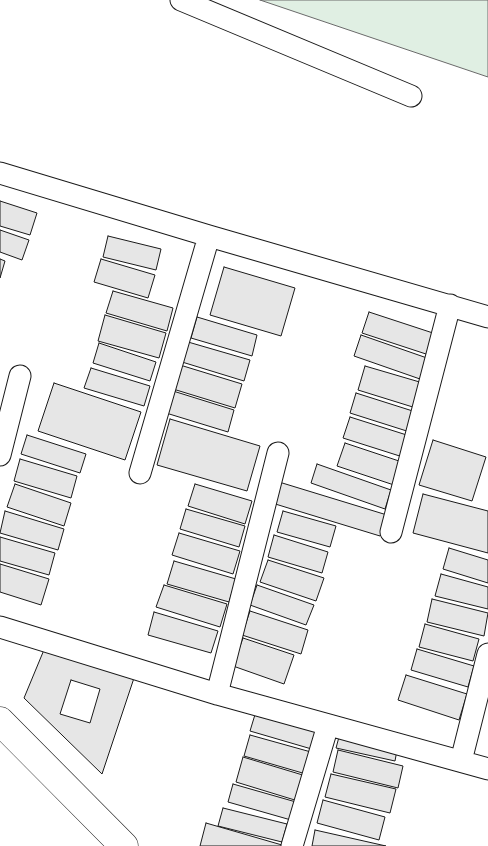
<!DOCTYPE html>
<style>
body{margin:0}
canvas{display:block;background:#fff}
</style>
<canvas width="488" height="846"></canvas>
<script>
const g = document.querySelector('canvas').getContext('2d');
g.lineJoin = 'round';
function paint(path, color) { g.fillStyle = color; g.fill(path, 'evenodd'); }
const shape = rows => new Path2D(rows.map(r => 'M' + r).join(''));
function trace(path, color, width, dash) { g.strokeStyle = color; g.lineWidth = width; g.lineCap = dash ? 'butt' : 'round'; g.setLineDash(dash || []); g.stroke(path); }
const green = shape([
 [260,0,488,0,488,77,260,0]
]);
paint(green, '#e0efe3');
trace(green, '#6a6a6a', 1);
const building = shape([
 [0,201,37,213,30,235,0,226,0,201],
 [0,230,29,240,22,260,0,252,0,230],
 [108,236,161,249,156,270,103,257,108,236],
 [0,259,5,261,0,278,0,259],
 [101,259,155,275,148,298,94,282,101,259],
 [224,267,295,288,281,336,210,315,224,267],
 [113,291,173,308,167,331,106,313,113,291],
 [369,312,436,334,429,355,362,333,369,312],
 [105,315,166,333,159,358,98,341,105,315],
 [197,317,257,335,252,356,191,338,197,317],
 [361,335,427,358,420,379,354,356,361,335],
 [188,342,250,360,244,381,182,362,188,342],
 [99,343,156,362,150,381,93,363,99,343],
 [180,365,242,384,235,408,173,389,180,365],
 [365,366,423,383,416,408,358,390,365,366],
 [91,368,150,386,144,406,84,388,91,368],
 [54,383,141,412,125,460,38,431,54,383],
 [173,391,234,410,228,432,166,413,173,391],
 [356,393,419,413,413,433,350,413,356,393],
 [350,417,413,437,406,458,343,438,350,417],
 [170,419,260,446,247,491,157,465,170,419],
 [27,435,86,454,80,473,21,454,27,435],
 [433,440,486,457,472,501,419,485,433,440],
 [345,443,402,462,394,485,337,466,345,443],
 [20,459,77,476,71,498,14,481,20,459],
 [317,464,391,490,385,509,311,483,317,464],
 [279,482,387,515,380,536,272,503,279,482],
 [15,484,71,503,64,526,7,507,15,484],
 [195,484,252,501,245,524,188,506,195,484],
 [423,494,488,511,488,553,413,533,423,494],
 [186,509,245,526,239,547,180,529,186,509],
 [5,511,64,529,58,550,0,533,5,511],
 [283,511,336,526,330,547,277,532,283,511],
 [179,533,240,551,233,574,172,555,179,533],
 [274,535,328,552,322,573,268,557,274,535],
 [0,537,55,553,49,575,0,561,0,537],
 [449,548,488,560,488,583,443,569,449,548],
 [268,560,324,578,316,601,260,582,268,560],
 [174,561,236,579,229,602,167,584,174,561],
 [0,564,49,579,41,605,0,592,0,564],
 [441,574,488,587,488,609,435,596,441,574],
 [164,585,227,604,220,627,156,607,164,585],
 [257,585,314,605,306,625,250,605,257,585],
 [432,599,488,613,484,636,427,622,432,599],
 [250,611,308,630,301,654,242,635,250,611],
 [154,612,218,631,211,653,148,635,154,612],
 [425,624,479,639,473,661,419,647,425,624],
 [243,638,294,655,284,684,233,666,243,638],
 [46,645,136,672,102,774,24,698,46,645],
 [71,680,100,689,90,723,60,714,71,680],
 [417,649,474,666,468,687,411,670,417,649],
 [406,675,467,694,459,720,398,700,406,675],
 [257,708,322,726,315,750,250,731,257,708],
 [250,735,311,752,306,774,244,756,250,735],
 [339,737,397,750,395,761,336,748,339,737],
 [338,750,403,766,398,788,333,772,338,750],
 [243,757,306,776,298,801,236,782,243,757],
 [331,774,396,789,390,813,325,797,331,774],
 [233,784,296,802,291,820,228,802,233,784],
 [323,800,385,817,379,840,317,823,323,800],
 [223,808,287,824,282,842,218,826,223,808],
 [206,823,282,845,282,846,200,846,206,823],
 [315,830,386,846,312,846,315,830]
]);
paint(building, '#e6e6e6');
trace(building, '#1a1a1a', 1);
const street = shape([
 [181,0,411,96],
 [0,173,209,236,488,317],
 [0,455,20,376],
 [140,473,209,236],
 [391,532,450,305],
 [0,627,217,694,488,769],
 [217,694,278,453],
 [461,761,488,654],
 [292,846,328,725]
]);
const secondary = shape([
 [0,721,124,846]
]);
trace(street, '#1a1a1a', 23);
trace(secondary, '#1a1a1a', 29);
trace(street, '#fff', 21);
trace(secondary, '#fff', 28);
</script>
